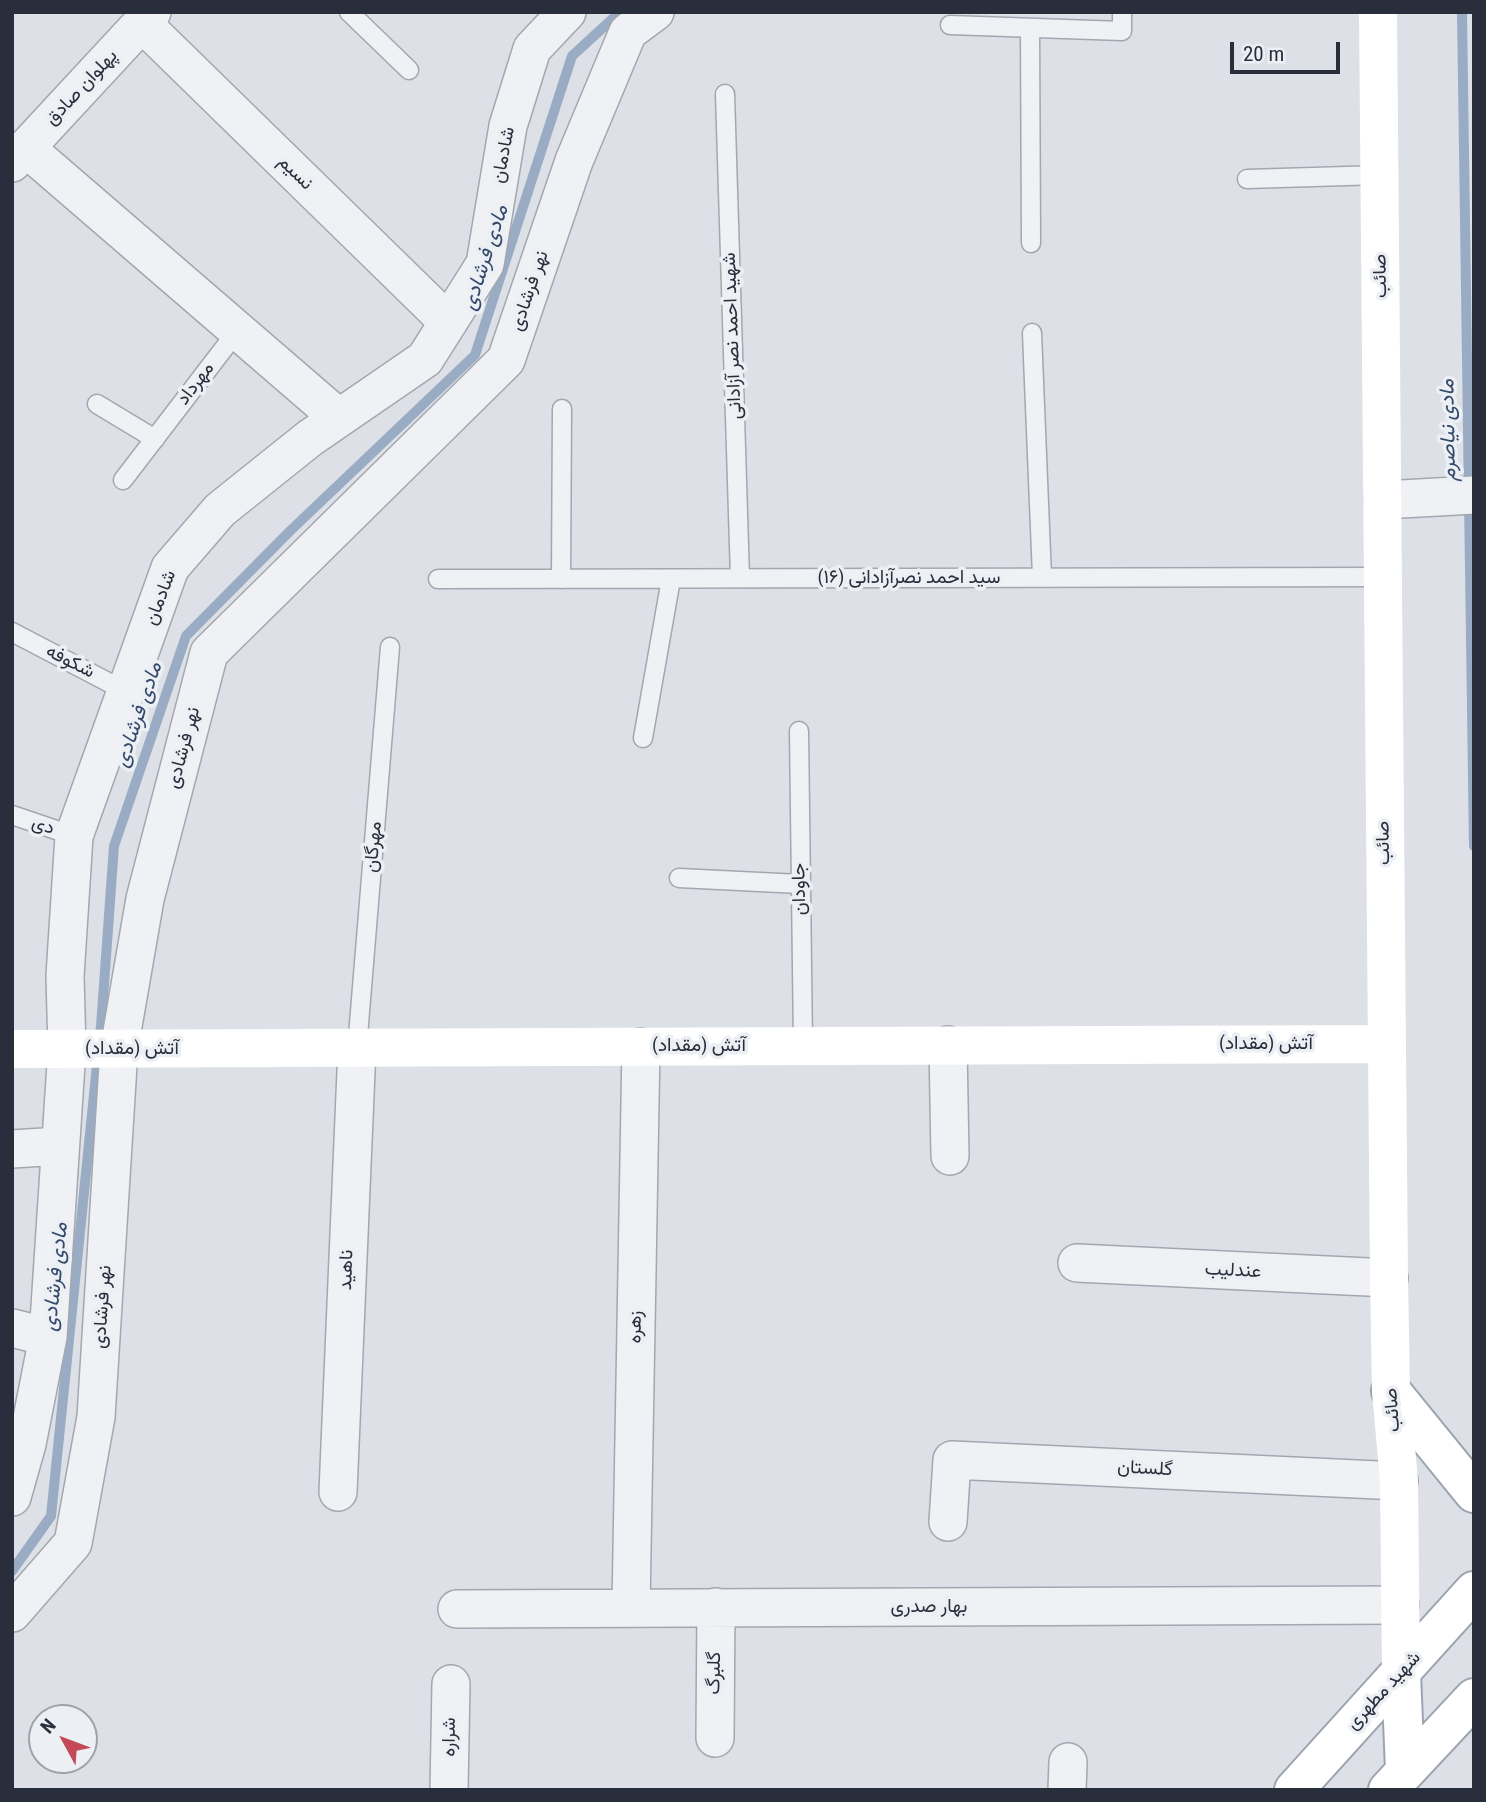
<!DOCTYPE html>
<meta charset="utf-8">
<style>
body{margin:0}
#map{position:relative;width:1486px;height:1802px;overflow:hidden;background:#dde0e6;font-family:"Roboto Condensed",sans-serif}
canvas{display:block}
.frame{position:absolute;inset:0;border:14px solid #282e3b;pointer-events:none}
.north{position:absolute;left:28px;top:1704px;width:70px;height:70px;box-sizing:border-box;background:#eceff4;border:2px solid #9ea2aa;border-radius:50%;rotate:311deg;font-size:19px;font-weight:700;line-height:28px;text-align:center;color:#282e3b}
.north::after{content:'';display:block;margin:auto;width:24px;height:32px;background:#c44956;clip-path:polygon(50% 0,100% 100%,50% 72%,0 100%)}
.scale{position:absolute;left:1230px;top:42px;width:110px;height:32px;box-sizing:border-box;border:4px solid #282e3b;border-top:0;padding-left:9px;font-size:21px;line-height:24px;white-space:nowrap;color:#282e3b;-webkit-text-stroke:5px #eceff4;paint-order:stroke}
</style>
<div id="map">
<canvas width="1486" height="1802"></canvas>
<div class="frame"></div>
<div class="north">N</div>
<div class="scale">20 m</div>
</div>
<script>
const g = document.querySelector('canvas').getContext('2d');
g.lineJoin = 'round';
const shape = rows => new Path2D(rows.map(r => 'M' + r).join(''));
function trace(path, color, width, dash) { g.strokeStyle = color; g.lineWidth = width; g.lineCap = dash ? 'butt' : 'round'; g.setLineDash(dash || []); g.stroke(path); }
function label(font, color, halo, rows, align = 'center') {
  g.font = font + ' "Roboto Condensed",Vazirmatn,sans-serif'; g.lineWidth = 7; g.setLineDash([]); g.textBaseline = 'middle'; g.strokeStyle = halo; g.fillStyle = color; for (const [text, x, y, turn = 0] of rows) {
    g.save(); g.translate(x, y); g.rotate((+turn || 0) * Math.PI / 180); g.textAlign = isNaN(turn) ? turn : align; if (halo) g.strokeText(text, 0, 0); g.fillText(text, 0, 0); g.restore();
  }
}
trace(shape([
 [1462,12,1474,846],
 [12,1571,51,1516,101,1026,114,846,186,636,290,531,475,355,572,56,620,12]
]), '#9aacc4', 10);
const lane = shape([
 [349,12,409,70],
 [950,25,1122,31,1122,12],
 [1030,28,1031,243],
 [725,94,740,578],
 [1247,179,1380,175],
 [1032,333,1042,577],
 [97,404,155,439],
 [123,480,238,330],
 [438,579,1381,577],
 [561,579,562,409],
 [12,632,127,692],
 [799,731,803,1046],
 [643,738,671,579],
 [12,815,74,836],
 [679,878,800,884],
 [357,1048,390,647]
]);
const street = shape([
 [142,23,448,322],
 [26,148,339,418],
 [12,163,152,12],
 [1383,500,1474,495],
 [948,1045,950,1156],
 [12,1149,60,1146],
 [1077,1263,1389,1278],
 [12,1328,48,1337],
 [338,1492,357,1048],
 [12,1497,27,1444,48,1337,67,1049,65,976,74,836,170,568,220,510,310,438,425,359,485,264,508,126,532,49,567,12],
 [948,1522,952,1460,1399,1481],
 [631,1607,641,1047],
 [457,1609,1400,1605],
 [12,1613,73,1543,96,1417,119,1049,145,899,209,653,506,360,574,161,628,32,655,12],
 [715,1738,716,1607],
 [449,1790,451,1684],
 [1067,1790,1068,1762]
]);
const primary = shape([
 [1391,1391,1474,1493],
 [1401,1673,1405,1770],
 [1294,1790,1474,1591],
 [1388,1790,1474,1698]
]);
trace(lane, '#a3a7af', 21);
trace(street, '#a3a7af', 40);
trace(primary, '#9da4b1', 42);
trace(lane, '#eff1f4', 18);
trace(street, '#eff1f4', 37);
trace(shape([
 [1378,12,1389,1278,1391,1391,1399,1481,1401,1673],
 [12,1049,1386,1044]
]), '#fff', 38);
trace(primary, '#fff', 38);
label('19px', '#282e3b', '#eceff4', [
 ["پهلوان صادق",82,88,-47],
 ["شادمان",504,155,-79],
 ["نسیم",295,173,44],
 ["صائب",1381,276,-91],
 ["نهر فرشادی",530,291,-71],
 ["شهید احمد نصر آزادانی",733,336,-92],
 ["مهرداد",196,384,-53],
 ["سید احمد نصرآزادانی (۱۶)",909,578],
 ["شادمان",161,598,-69],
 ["شکوفه",70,662,27],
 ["نهر فرشادی",184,748,-75],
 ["دی",43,826,19],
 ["صائب",1384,843,-91],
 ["مهرگان",374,847,-85],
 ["جاودان",800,889,-91],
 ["آتش (مقداد)",1266,1044],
 ["آتش (مقداد)",699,1046],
 ["آتش (مقداد)",132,1049],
 ["ناهید",347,1270,-88],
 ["عندلیب",1233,1271,3],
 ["نهر فرشادی",103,1307,-86],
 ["زهره",636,1327,-89],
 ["صائب",1393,1410,-94],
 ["گلستان",1145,1469,3],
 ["بهار صدری",929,1607],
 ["گلبرگ",715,1673,-89],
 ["شهید مطهری",1384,1691,-47],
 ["شراره",450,1737,-89]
]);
label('italic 21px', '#354b6c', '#eceff4', [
 ["مادی فرشادی",486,258,-72],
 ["مادی نیاصرم",1449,430,-91],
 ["مادی فرشادی",139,715,-71],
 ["مادی فرشادی",56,1277,-84]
]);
</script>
